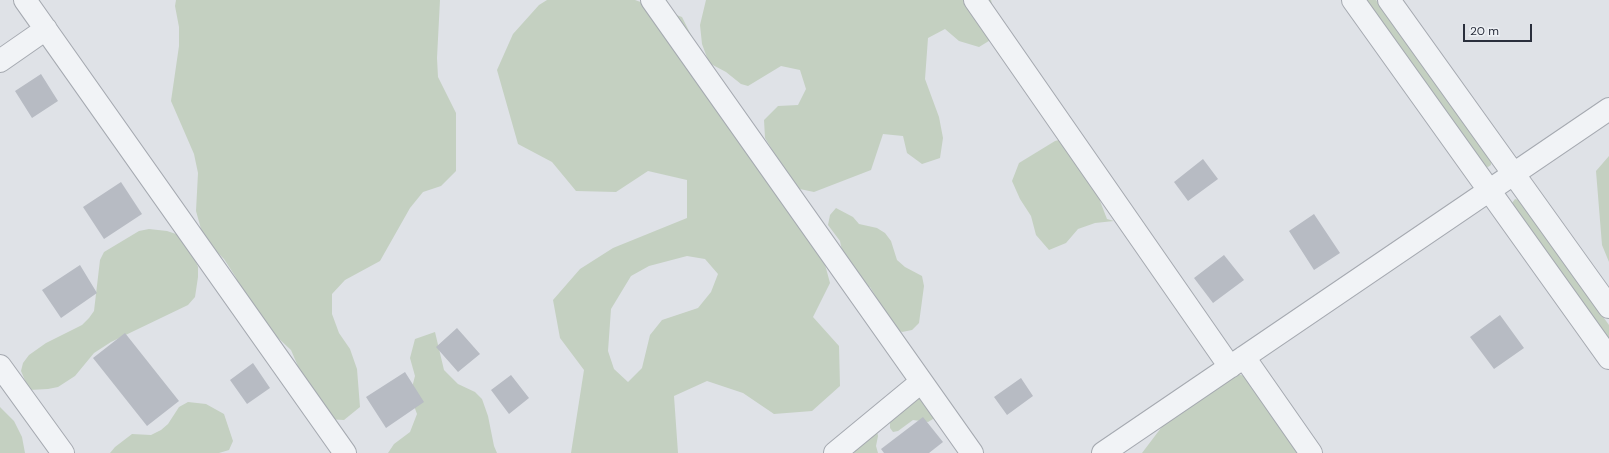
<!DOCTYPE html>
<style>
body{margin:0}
#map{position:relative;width:1609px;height:453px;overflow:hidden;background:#dfe2e7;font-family:"DM Sans",sans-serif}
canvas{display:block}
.scale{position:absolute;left:1463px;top:24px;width:69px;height:18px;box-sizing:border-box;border:2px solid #2a2f3c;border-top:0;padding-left:5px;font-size:12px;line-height:14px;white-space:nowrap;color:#2a2f3c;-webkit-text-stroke:3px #eef1f5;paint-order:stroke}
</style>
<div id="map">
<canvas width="1609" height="453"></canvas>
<div class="scale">20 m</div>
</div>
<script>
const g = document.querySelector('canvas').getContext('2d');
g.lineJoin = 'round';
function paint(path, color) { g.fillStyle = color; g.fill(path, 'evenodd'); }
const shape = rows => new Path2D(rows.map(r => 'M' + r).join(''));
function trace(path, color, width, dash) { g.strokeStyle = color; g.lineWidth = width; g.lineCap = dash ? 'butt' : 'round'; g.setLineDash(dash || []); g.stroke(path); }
paint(shape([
 [176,0,440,0,437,58,438,77,456,113,456,171,441,186,423,192,410,208,380,261,345,280,332,294,332,314,339,333,350,349,357,369,360,407,344,420,325,419,306,385,291,350,277,337,261,327,235,276,224,259,210,245,201,229,196,211,198,173,194,154,171,101,179,46,179,27,175,6],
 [547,0,635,0,682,17,732,117,820,246,830,283,813,317,839,346,840,386,812,411,774,414,743,393,707,381,674,396,678,453,571,453,584,370,560,338,553,300,580,269,613,248,687,218,687,180,648,171,616,192,576,191,552,162,518,144,497,70,513,34,539,5],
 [687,256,705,259,718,274,711,292,698,308,662,320,650,335,642,368,628,382,614,369,608,351,611,309,631,276,649,266],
 [706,0,991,0,995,17,997,36,979,47,959,41,945,29,928,38,925,79,939,117,943,138,940,158,922,164,907,153,903,136,883,134,871,170,814,192,795,188,765,138,764,120,778,106,798,105,806,89,800,70,781,66,748,86,741,84,726,72,709,63,702,44,700,25],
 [1365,0,1376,0,1491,161,1491,165,1488,167,1484,166],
 [1074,136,1096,165,1100,201,1107,219,1114,221,1095,223,1078,229,1066,243,1049,250,1036,235,1031,216,1020,199,1012,181,1019,163,1055,141],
 [1609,156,1609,262,1602,245,1596,171],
 [1515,199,1519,200,1609,325,1609,340,1512,203],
 [836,208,853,217,859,224,877,228,885,233,891,241,897,260,905,267,922,276,924,286,919,323,912,330,902,332,894,327,870,287,859,284,846,270,840,241,828,225,830,215],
 [149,229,167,231,176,234,185,240,191,248,198,267,198,277,195,297,188,305,111,342,94,353,75,376,58,387,48,389,29,390,21,371,23,363,29,355,46,343,82,325,89,318,94,311,100,260,104,252,139,231],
 [435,332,444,370,458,384,475,392,482,399,488,416,494,446,497,453,388,453,394,444,410,432,417,414,410,395,415,376,410,358,415,339],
 [1231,371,1269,386,1314,453,1142,453,1167,420],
 [918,398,928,402,934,415,933,419,928,422,913,420,898,431,893,432,890,428,890,423,893,418],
 [188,402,206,404,224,414,233,441,229,450,219,453,110,453,115,447,132,434,151,435,161,430,168,424,179,407],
 [0,407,14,421,22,437,25,453,0,453],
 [877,431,878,436,876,446,878,453,854,453,855,449]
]), '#c4d0c1');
paint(shape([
 [41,74,58,101,32,118,15,91],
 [1203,159,1218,179,1188,201,1174,182],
 [121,182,142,214,104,239,83,207],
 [1314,214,1340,253,1314,270,1289,231],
 [1224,255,1244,280,1213,303,1194,278],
 [80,265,97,293,61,318,42,290],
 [1500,315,1524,348,1494,369,1470,337],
 [457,328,480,354,458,372,436,347],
 [125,333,179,401,147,426,93,358],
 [253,363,270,388,247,404,230,380],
 [405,372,424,402,386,428,366,397],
 [511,375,529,398,509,414,491,390],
 [1021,378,1033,396,1007,415,994,397],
 [923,417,943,442,929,453,884,453,881,449]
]), '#b7bbc3');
const minor = shape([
 [25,0,345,453],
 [652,0,972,453],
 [975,0,1230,367],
 [1353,0,1609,358],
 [1389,0,1609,307],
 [0,61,46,29],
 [1244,357,1311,453],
 [0,366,63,453],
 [835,453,921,382],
 [1103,453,1609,109]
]);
trace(minor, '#a5a9b0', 24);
trace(minor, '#f1f3f6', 22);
</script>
